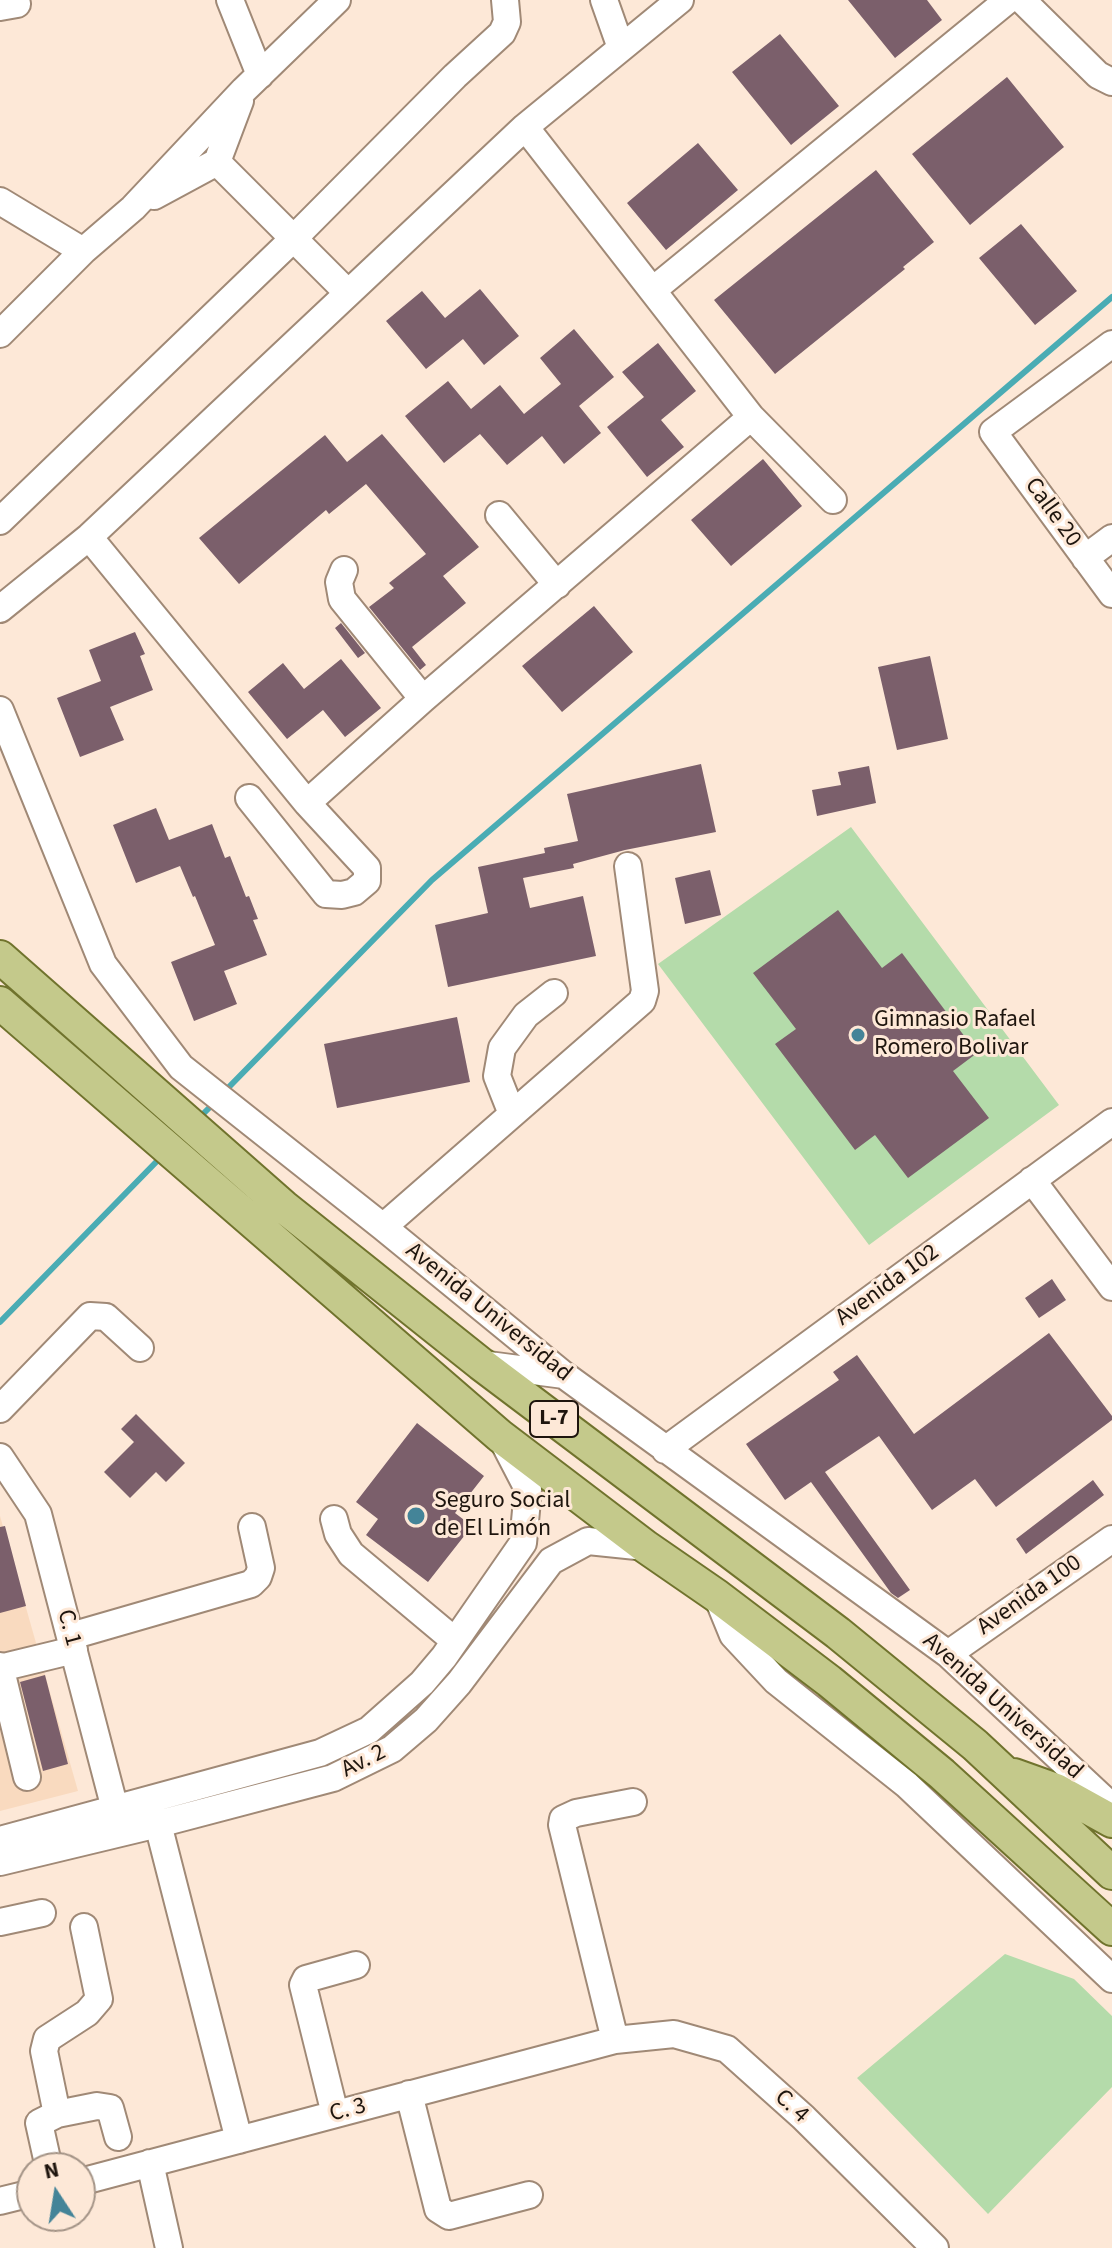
<!DOCTYPE html>
<meta charset="utf-8">
<style>
body{margin:0}
#map{position:relative;width:1112px;height:2248px;overflow:hidden;background:#fde8d7;font-family:"Source Sans 3",sans-serif}
canvas{display:block}
.north{position:absolute;left:16px;top:2152px;width:80px;height:80px;box-sizing:border-box;background:#fde8d7;border:2px solid #a49487;border-radius:50%;rotate:348deg;font-size:22px;font-weight:700;line-height:32px;text-align:center;color:#1e150e}
.north::after{content:'';display:block;margin:auto;width:28px;height:36px;background:#448498;clip-path:polygon(50% 0,100% 100%,50% 72%,0 100%)}
</style>
<div id="map">
<canvas width="1112" height="2248"></canvas>
<div class="north">N</div>
</div>
<script>
const g = document.querySelector('canvas').getContext('2d');
g.lineJoin = 'round';
function paint(path, color) { g.fillStyle = color; g.fill(path, 'evenodd'); }
const shape = rows => new Path2D(rows.map(r => 'M' + r).join(''));
function trace(path, color, width, dash) { g.strokeStyle = color; g.lineWidth = width; g.lineCap = dash ? 'butt' : 'round'; g.setLineDash(dash || []); g.stroke(path); }
function label(font, color, halo, rows, align = 'center') {
  g.font = font + ' "Source Sans 3",sans-serif'; g.lineWidth = 6; g.setLineDash([]); g.textBaseline = 'middle'; g.strokeStyle = halo; g.fillStyle = color; for (const [text, x, y, turn = 0] of rows) {
    g.save(); g.translate(x, y); g.rotate((+turn || 0) * Math.PI / 180); g.textAlign = isNaN(turn) ? turn : align; if (halo) g.strokeText(text, 0, 0); g.fillText(text, 0, 0); g.restore();
  }
}
paint(shape([
 [0,1516,78,1791,0,1811]
]), '#f9dabf');
paint(shape([
 [851,827,1059,1105,869,1245,658,964],
 [1005,1954,1074,1979,1112,2016,1112,2087,988,2214,857,2078]
]), '#b4dbaa');
trace(shape([
 [226,1090,432,880,1112,297],
 [199,1118,212,1105],
 [0,1322,161,1157]
]), '#4aacb4', 6);
paint(shape([
 [848,0,927,0,942,20,895,58],
 [780,34,839,106,791,145,732,72],
 [1007,77,1064,147,970,225,912,154],
 [698,143,738,190,666,250,627,203],
 [876,170,934,242,903,267,905,269,775,374,714,300],
 [1021,224,1077,291,1035,325,979,258],
 [480,289,519,336,484,365,463,339,426,369,386,321,422,291,445,318],
 [574,329,614,377,579,406,601,433,564,464,542,436,507,465,480,434,444,463,405,416,448,381,471,409,500,385,524,414,561,384,540,358],
 [658,343,696,391,661,420,684,447,647,477,607,427,644,397,622,372],
 [382,434,479,547,443,576,466,603,412,647,426,665,420,670,369,607,394,588,389,583,426,554,366,484,329,514,326,510,239,584,199,538,325,435,347,462],
 [763,459,802,506,731,566,691,520],
 [594,606,633,652,562,712,522,666],
 [341,623,365,653,358,658,335,628],
 [135,632,145,654,140,656,153,690,110,707,124,740,80,757,57,698,101,681,89,650],
 [930,656,948,739,897,750,878,667],
 [341,659,381,708,345,737,323,710,287,739,248,692,283,663,304,689],
 [701,764,716,832,625,850,573,864,574,868,523,878,530,908,583,896,596,956,448,987,435,925,488,913,478,867,545,853,544,848,578,841,567,794],
 [869,766,876,803,817,816,812,790,841,785,838,772],
 [156,808,169,840,212,824,225,858,230,856,246,897,249,896,258,919,253,920,267,955,224,971,237,1004,194,1021,171,962,215,945,195,896,193,897,180,866,136,883,113,825],
 [710,870,721,915,685,924,675,878],
 [838,910,882,968,902,953,977,1053,953,1071,989,1118,908,1178,875,1135,855,1150,775,1044,796,1029,753,973],
 [457,1017,470,1082,337,1108,324,1044],
 [1052,1279,1066,1300,1039,1318,1025,1298],
 [1049,1333,1112,1416,1112,1420,996,1507,975,1479,932,1510,879,1436,825,1472,910,1590,898,1598,891,1593,811,1482,785,1500,746,1444,839,1380,833,1372,857,1355,914,1434],
 [136,1414,185,1463,166,1482,156,1472,130,1498,104,1472,134,1442,121,1429],
 [417,1423,484,1476,455,1513,472,1526,428,1582,366,1535,378,1519,356,1502],
 [1093,1480,1104,1495,1026,1554,1016,1539],
 [5,1526,26,1606,0,1613,0,1527],
 [45,1675,68,1764,43,1771,20,1682]
]), '#7b5f6b');
const minor = shape([
 [230,0,260,75],
 [604,0,621,48],
 [1022,0,1098,75,1112,82],
 [0,7,17,4],
 [525,127,751,417,833,500],
 [217,162,240,101],
 [154,196,217,162,348,293],
 [0,201,83,251],
 [653,290,1008,0],
 [0,334,83,251,133,208,244,90,337,0],
 [1112,344,993,432,1112,594],
 [499,515,557,585],
 [0,521,293,239,455,76,502,33,507,22,505,0],
 [89,537,307,803,367,868,367,881,354,892,342,895,326,894,249,798],
 [1085,558,1112,538],
 [344,570,339,582,342,599,423,699],
 [0,609,89,537,525,127,680,0],
 [0,710,103,964,181,1067,383,1227,564,1375,948,1654,1112,1807],
 [307,803,423,699,751,417],
 [512,1114,497,1076,502,1048,526,1015,554,993],
 [1032,1180,1112,1287],
 [383,1227,642,1001,645,991,628,866],
 [481,1364,564,1375],
 [0,1409,90,1316,106,1317,140,1348],
 [665,1450,1112,1122],
 [0,1457,38,1514,115,1809],
 [334,1519,338,1534,351,1554,455,1641],
 [717,1596,733,1635,776,1681,907,1785,1112,1979],
 [71,1636,251,1584,258,1577,261,1568,252,1527],
 [948,1654,1112,1539],
 [0,1666,27,1777],
 [0,1668,74,1650],
 [158,1824,239,2140],
 [0,1840,320,1753,369,1730,422,1683,444,1657,523,1543,528,1489,502,1439],
 [0,1862,158,1824,333,1778,392,1749,426,1720,459,1683,551,1561,588,1541,646,1547],
 [0,1922,42,1913],
 [615,2040,562,1825,563,1819,576,1813,633,1802],
 [409,2094,438,2209,449,2216,529,2195],
 [57,2114,44,2051,47,2039,87,2013,99,1999,84,1927],
 [335,2114,303,1985,306,1979,356,1965],
 [150,2163,169,2248],
 [49,2168,39,2123,57,2114,97,2106,110,2108,118,2137],
 [80,2182,615,2040,674,2034,727,2049,803,2117,935,2248],
 [0,2201,32,2193]
]);
const major = shape([
 [0,957,284,1207,481,1364,838,1633,975,1745,1112,1873],
 [0,1003,500,1436,646,1547,717,1596,829,1681,942,1774,1112,1929],
 [1014,1775,1056,1790,1112,1821]
]);
trace(minor, '#a08976', 30);
trace(major, '#70732d', 36);
trace(minor, '#fff', 26);
trace(major, '#c4c98b', 32);
for (const [x, y, r, color] of [
 [858,1035,8,"#448498"],
 [416,1516,10,"#448498"]
]) { const dot = new Path2D(); dot.arc(x, y, r, 0, 2 * Math.PI); g.fillStyle = color; g.fill(dot); trace(dot, '#fde8d7', 3); }
for (const [x, y, w] of [
 [554,1419,48]
]) { const box = new Path2D(); box.roundRect(x - w / 2, y - 18, w, 36, 6); g.fillStyle = '#fde8d7'; g.fill(box); trace(box, '#1e150e', 2); }
label('bold 22px', '#1e150e', null, [
 ["L-7",554,1419]
]);
label('24px', '#1e150e', '#fde8d7', [
 ["Calle 20",1052,513,54],
 ["Avenida 102",888,1286,-36],
 ["Avenida Universidad",488,1313,39],
 ["Avenida 100",1030,1596,-35],
 ["C. 1",68,1628,75],
 ["Avenida Universidad",1002,1707,42],
 ["Av. 2",364,1762,-27],
 ["C. 4",791,2107,43],
 ["C. 3",348,2111,-15]
]);
label('24px', '#1e150e', '#fde8d7', [
 ["Gimnasio Rafael",874,1021],
 ["Romero Bolivar",874,1049],
 ["Seguro Social",434,1502],
 ["de El Limón",434,1530]
], 'left');
</script>
